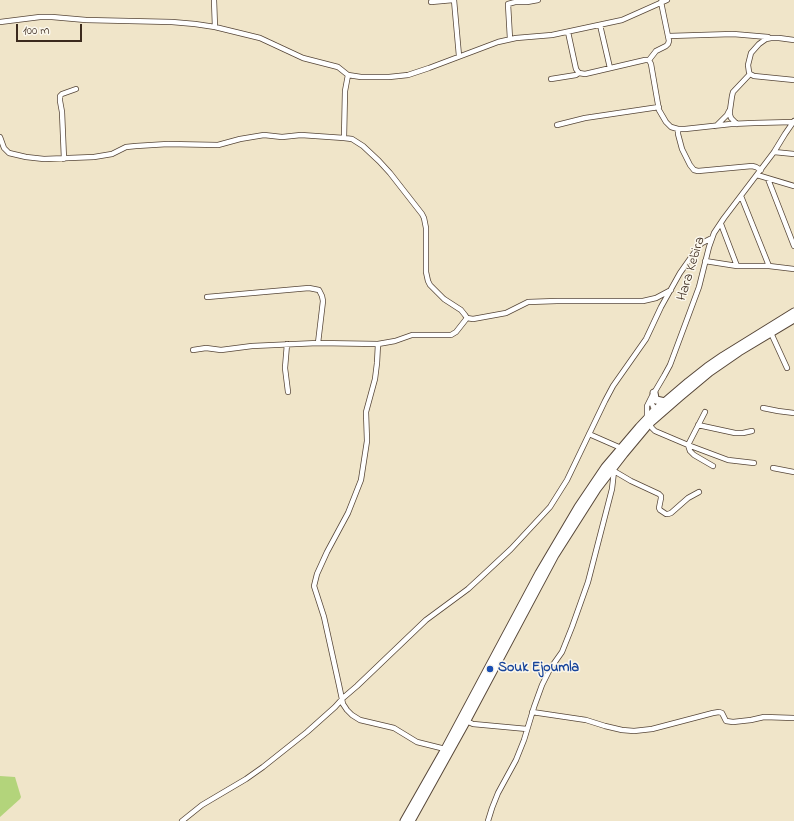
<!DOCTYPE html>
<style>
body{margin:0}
#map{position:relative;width:794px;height:821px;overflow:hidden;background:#f0e5c9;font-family:"Indie Flower",sans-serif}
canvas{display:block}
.scale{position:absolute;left:16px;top:24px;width:66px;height:18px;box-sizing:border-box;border:2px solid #3b2a1e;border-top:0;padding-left:5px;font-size:12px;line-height:14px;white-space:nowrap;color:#3b2a1e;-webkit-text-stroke:3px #fbf7ec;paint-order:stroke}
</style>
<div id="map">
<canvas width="794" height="821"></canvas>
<div class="scale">100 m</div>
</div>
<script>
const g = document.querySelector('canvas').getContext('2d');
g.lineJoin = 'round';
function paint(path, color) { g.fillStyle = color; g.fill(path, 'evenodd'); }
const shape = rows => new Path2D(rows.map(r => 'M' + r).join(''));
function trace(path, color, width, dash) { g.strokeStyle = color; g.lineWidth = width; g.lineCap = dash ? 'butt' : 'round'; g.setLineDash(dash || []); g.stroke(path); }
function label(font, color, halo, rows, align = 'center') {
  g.font = font + ' "Indie Flower",sans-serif'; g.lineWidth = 3; g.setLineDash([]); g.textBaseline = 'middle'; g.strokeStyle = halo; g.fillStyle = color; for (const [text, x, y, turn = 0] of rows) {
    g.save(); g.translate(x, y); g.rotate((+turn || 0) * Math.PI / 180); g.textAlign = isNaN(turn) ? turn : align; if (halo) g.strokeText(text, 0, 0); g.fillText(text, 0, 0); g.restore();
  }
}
paint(shape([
 [0,776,15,777,21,797,20,799,0,817]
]), '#b3d47b');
const street = shape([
 [214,0,215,27],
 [454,0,459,56],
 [431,2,453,0],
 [515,2,527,2,538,0],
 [0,22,40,17,52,17,86,20,172,22,195,24,215,27,260,38,303,58,338,67,348,75,361,77,389,77,408,75,429,68,498,42,516,38,552,35,622,20,667,0],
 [600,25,610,68],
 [568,32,576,69,579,73,585,74,645,60,649,60],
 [669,36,733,34,768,37],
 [510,39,508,4,515,2,518,0],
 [794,40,779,38,771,38,766,39,759,44,751,53,748,65,749,72,750,74,754,76,794,80],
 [649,60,651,64,659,110,666,122,671,127,678,129,685,129,731,124,754,123,793,122],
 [649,60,656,51,666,46,668,44,669,41,661,2],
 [551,79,576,75,579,73],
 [737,124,731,118,730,115,730,110,732,96,733,92,750,74],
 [557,125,585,118,659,107],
 [716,126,727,115,729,111],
 [678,129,678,134,682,149,690,165,694,170,698,171,752,166,756,167,761,170],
 [0,137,4,148,9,153,26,157,44,159,94,157,112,154,126,147,136,146,168,144,218,145,240,139,264,135,282,137,301,135,344,138,352,139,363,146,379,161,390,173,422,214,424,218,426,228,426,272,428,281,430,285,444,299,461,310,465,315,467,318],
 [344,138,345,91,348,75],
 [774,152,794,154],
 [64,159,62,112,60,101,60,96,62,94,76,89],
 [757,175,794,186],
 [768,179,794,246],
 [741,196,769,266],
 [721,224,737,266],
 [705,261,737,266,769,266,794,269],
 [207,297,309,288,319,290,322,296,323,301,318,343],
 [771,333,787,368],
 [287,344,285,368,288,392],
 [378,344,377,363,375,379,366,412,367,441,361,480,348,513,327,552,317,574,314,586,324,617,339,685,343,704,347,710,352,715,360,720,394,728,417,742,445,749],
 [193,350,206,348,221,350,252,346,318,343,378,344,395,341,412,335,451,335,456,332,467,318,473,319,506,313,528,302,557,301,643,301,656,298,671,290],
 [652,396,647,406,647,419,652,428,655,431,688,445,728,460,754,463],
 [763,408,778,411,794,413],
 [655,411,652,404,652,400,654,393,664,376,670,365,689,314,699,287,709,247,714,233,724,218,774,152,785,134,794,121],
 [698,425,735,433,743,433,752,431],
 [589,434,621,448],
 [688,445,705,412],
 [688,445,690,451,694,455,713,466],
 [773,468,794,472],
 [614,471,631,481,659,494,661,496,661,498,659,508,660,510,666,514,668,514,671,513,688,498,699,492],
 [532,712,586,720,605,726,622,730,634,731,652,729,713,713,719,712,722,713,726,721,733,722,751,720,764,717,794,718],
 [464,720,473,724,527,729],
 [182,821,202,805,246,779,263,767,307,732,335,707,343,698,357,686,426,620,468,589,481,577,511,549,550,507,567,480,605,401,613,386,646,339,661,307,680,273,699,246,702,243,712,238],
 [488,821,492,808,498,793,516,760,524,740,534,707,542,685,550,669,562,652,572,627,588,582,612,489,614,471,610,469]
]);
const secondary = shape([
 [654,393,655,398,656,400,665,402],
 [404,821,445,749,539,573,578,507,605,467,639,427,654,411,688,382,707,367,723,356,794,312],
 [411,821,466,722,555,555,597,489,624,454,649,424,680,397,710,372,739,352,794,319]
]);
trace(street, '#564638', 6);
trace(secondary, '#564638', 9);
trace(street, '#fff', 4.5);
trace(secondary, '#fff', 7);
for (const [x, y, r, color] of [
 [490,669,4,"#1a4fb4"]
]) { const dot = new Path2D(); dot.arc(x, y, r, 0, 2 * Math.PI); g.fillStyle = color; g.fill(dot); trace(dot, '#fbf7ec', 1.5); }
label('14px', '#3b2a1e', '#fbf7ec', [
 ["Hara Kebira",692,269,-73]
]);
label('bold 14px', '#164399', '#fbf7ec', [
 ["Souk Ejoumla",498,669]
], 'left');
</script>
